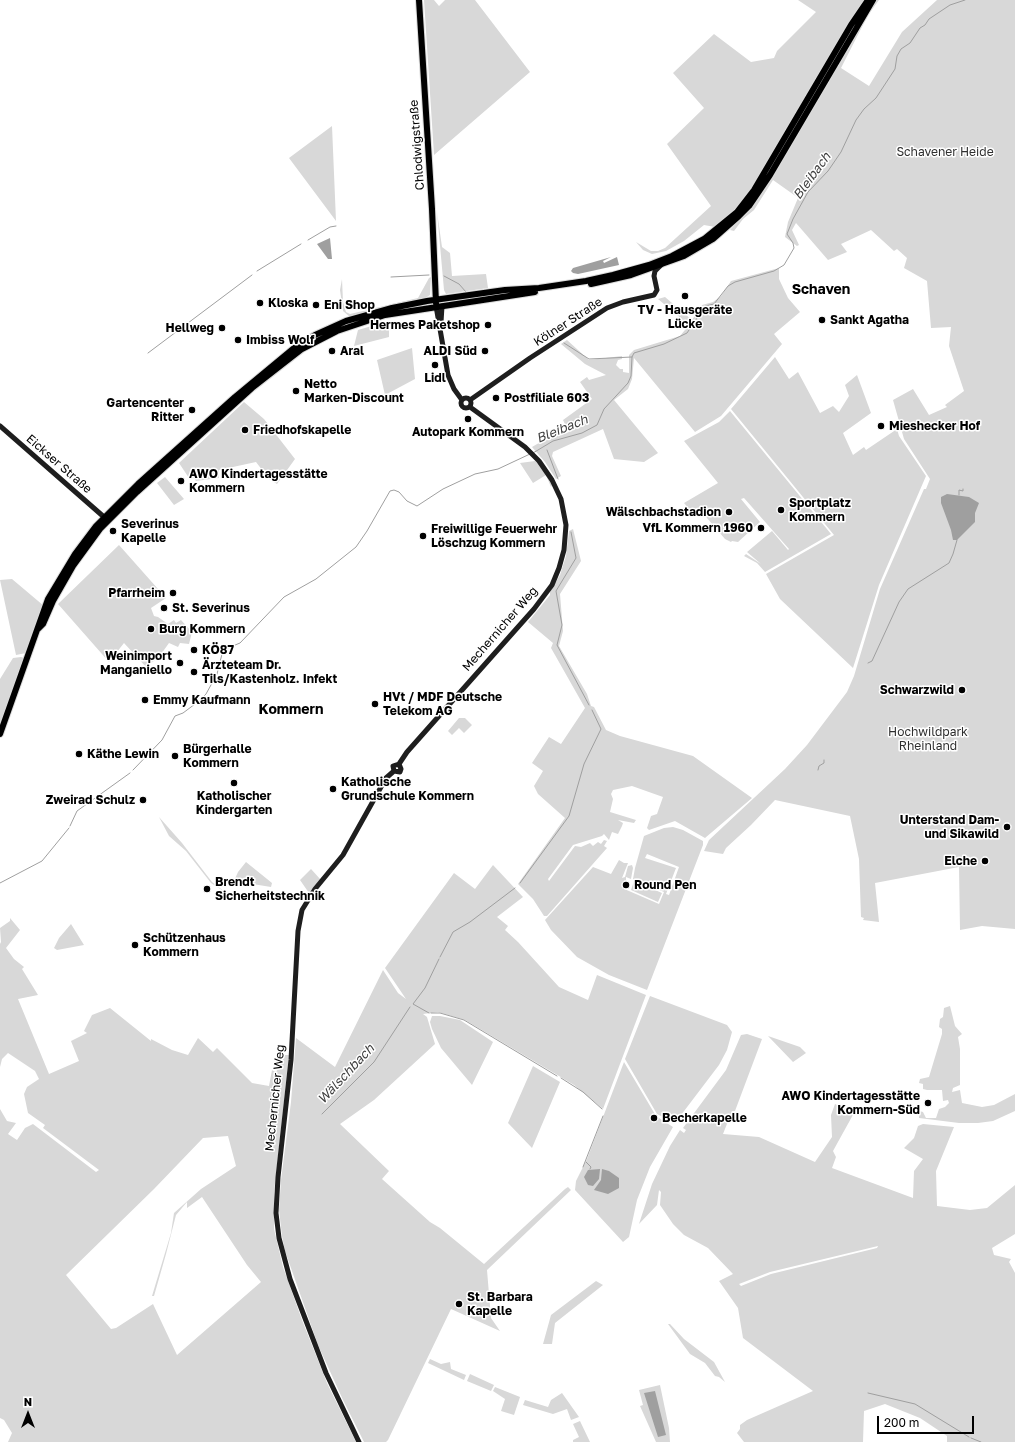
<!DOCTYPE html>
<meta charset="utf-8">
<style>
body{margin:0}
#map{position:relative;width:1015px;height:1442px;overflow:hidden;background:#fff;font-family:"Golos Text",sans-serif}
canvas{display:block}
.north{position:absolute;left:8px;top:1394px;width:40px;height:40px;-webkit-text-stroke:3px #fff;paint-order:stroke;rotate:0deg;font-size:11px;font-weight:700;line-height:16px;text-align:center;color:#000}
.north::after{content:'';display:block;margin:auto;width:14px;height:18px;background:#000;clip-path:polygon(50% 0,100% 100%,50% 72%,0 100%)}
.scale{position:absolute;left:877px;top:1416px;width:97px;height:18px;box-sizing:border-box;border:2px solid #000;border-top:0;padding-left:5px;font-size:12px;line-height:14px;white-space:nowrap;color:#000;-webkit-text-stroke:3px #fff;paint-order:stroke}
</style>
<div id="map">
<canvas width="1015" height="1442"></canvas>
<div class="north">N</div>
<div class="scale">200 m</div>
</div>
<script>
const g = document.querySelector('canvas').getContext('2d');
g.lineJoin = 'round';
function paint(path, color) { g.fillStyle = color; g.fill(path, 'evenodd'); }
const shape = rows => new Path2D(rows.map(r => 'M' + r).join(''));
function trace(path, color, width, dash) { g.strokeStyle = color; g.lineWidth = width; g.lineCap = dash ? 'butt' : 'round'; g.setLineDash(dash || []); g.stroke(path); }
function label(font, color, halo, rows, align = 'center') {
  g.font = font + ' "Golos Text",sans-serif'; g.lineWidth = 3; g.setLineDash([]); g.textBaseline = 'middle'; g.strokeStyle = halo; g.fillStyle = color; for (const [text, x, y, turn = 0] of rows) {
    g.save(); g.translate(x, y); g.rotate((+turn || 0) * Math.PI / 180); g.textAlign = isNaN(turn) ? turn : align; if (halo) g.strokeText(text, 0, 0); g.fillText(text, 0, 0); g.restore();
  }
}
paint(shape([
 [424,0,434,0,439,6,445,0,475,0,530,72,434,155],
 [798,0,865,0,836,45,748,195,735,211,715,227,704,225,684,241,666,251,652,254,643,250,636,242,651,251,658,251,665,248,711,206,667,144,704,108,673,73,714,34,751,62,774,58,777,51,816,12],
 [876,0,879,0,868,15,841,68,869,86,902,32,937,0,1015,0,1015,929,982,926,960,930,959,867,875,883,879,922,863,920,864,918,861,917,859,859,850,816,775,800,751,825,726,848,723,854,704,851,709,840,785,769,807,745,847,692,854,676,880,589,924,489,926,489,930,479,904,439,893,400,913,389,929,415,947,407,945,405,964,391,949,346,951,327,931,328,927,281,904,268,907,258,897,249,894,251,871,230,841,244,847,252,828,260,796,223,792,230,799,245,797,246,785,237,788,222,798,198,821,166,819,166,797,197,773,180,754,210,743,219,734,231,730,230,753,204,771,178],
 [332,126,336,221,289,158],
 [437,212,442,247,450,253,452,276,486,274,488,288,446,294,444,290],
 [779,268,779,279,788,298,800,312,774,334,782,344,721,416,695,432,634,358,632,379,628,389,614,400,658,453,644,462,614,459,603,429,553,452,552,456,561,476,556,479,545,462,532,447,544,440,569,432,563,420,592,399,580,382,587,377,589,380,606,375,585,364,561,344,567,340,589,360,622,356,622,359,618,360,616,365,620,369,623,369,623,372,629,373,629,355,634,350,680,336,689,325,658,299,665,297,692,320,702,305,713,302,721,296,731,281],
 [431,277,430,295,424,299,377,309,350,317,343,311,340,290,342,279,343,302,346,312,350,314,418,298,429,278],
 [389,321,389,337,354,346,358,330],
 [412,348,415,379,385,395,377,360],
 [775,357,789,379,798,372,820,413,833,406,839,412,849,396,845,385,857,375,871,413,843,433,853,455,864,447,866,450,897,429,899,436,926,476,879,585,853,668,780,599,766,574,834,535,731,409],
 [244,402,264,419,295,459,277,484,269,479,256,462,219,470,219,478,196,481,194,478,189,478,179,463],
 [730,411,831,534,765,572,757,563,744,556,746,554,761,564,747,552,772,531,788,550,789,549,744,498,741,499,760,522,738,542,732,541,731,542,725,539,701,511,691,511,684,503,718,483,684,441,719,422],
 [535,461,539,463,552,485,551,487,546,475,533,483,520,463],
 [165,477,184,499,174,505,157,483],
 [573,529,581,561,560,594,563,631,559,646,587,694,591,706,594,707,606,730,620,736,693,756,752,798,705,838,675,821,649,830,647,828,651,816,657,814,663,797,632,786,613,790,611,794,613,799,610,812,636,820,634,823,618,820,623,823,622,826,618,834,612,832,609,840,604,834,602,836,573,845,548,879,549,881,575,846,581,847,590,843,593,846,598,842,601,844,604,840,607,841,604,846,607,848,547,916,544,916,533,899,518,884,565,818,538,794,534,786,543,771,532,763,549,737,561,744,585,708,555,655,551,648,553,643,528,622,550,595,550,592,560,575,566,556,569,531],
 [119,545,166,598,151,608,154,616,158,617,168,624,174,620,176,623,181,620,192,632,189,644,180,643,178,647,169,643,159,657,146,667,124,643,109,662,58,604],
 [12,579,44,606,26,653,16,655,0,580],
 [21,657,24,658,0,724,0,679,13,658],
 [459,718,465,718,472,725,464,733,459,728,452,735,448,731],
 [159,817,182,843,212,882,225,892,211,883,186,851,169,836],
 [673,827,683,830,703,841,703,845,647,990,609,975,577,957,551,930,545,920,593,867,611,874,619,860,624,863,628,863,622,878,625,877,628,866,632,865,633,868,631,879,626,877,626,880,630,883,630,886,625,888,622,885,622,888,659,904,664,892,633,879,635,868,644,836,664,828],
 [647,854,679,867,669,895,666,894,676,868,645,858],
 [246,862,272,883,271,887,234,881,238,872],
 [493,865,523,897,497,917,508,926,505,930,518,942,559,987,588,1000,597,975,646,995,603,1109,574,1085,465,1020,438,1012,423,1014,427,1017,435,1044,374,1100,340,1124,389,1171,382,1179,430,1222,440,1228,484,1264,565,1189,568,1187,571,1190,487,1270,491,1318,500,1331,451,1309,388,1440,386,1442,364,1442,343,1400,318,1345,285,1251,282,1236,279,1210,281,1180,291,1102,296,1038,335,1067,383,970,398,993,406,999,385,968,454,873,475,889],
 [311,869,321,880,309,893,300,880],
 [634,881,662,893,658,902,631,890],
 [10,918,20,930,6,948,14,959,24,967,22,969,38,995,18,999,49,1074,79,1061,71,1041,87,1033,84,1031,92,1015,110,1008,151,1041,151,1039,172,1050,188,1055,198,1038,213,1052,217,1048,252,1083,269,1086,272,1070,276,1072,285,1055,289,1055,274,1192,274,1229,283,1267,302,1320,327,1383,356,1442,8,1442,12,1433,4,1420,0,1418,0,1109,7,1121,16,1123,8,1134,17,1140,25,1128,33,1124,96,1172,99,1170,43,1128,45,1125,28,1113,24,1094,27,1087,39,1079,35,1071,8,1053,2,1059,0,1067,0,944,1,942,0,928,10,921],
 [228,1136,236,1166,201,1189,174,1213,171,1233,152,1296,154,1296,166,1254,176,1215,187,1202,187,1208,202,1197,247,1265,261,1282,177,1355,153,1304,116,1328,111,1329,66,1275,154,1189,203,1138],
 [71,924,84,945,57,950,54,948,59,938],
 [650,996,727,1025,732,1032,727,1050,719,1065,675,1123,657,1114,625,1059],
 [950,1006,955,1026,962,1034,958,1037,960,1049,960,1085,953,1088,952,1092,960,1090,962,1103,982,1107,994,1105,1015,1094,1015,1111,993,1121,978,1123,959,1123,919,1118,919,1111,923,1112,926,1118,936,1118,939,1109,945,1107,949,1103,948,1100,943,1101,942,1090,927,1090,923,1089,923,1084,919,1083,920,1079,929,1077,942,1034,942,1029,939,1027,940,1019,943,1017,944,1008],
 [432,1016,440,1016,460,1020,493,1042,472,1085,441,1048,432,1029,430,1022],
 [747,1034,762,1039,735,1111,732,1111,723,1134,759,1137,815,1162,832,1137,831,1115,835,1104,854,1113,833,1151,836,1157,832,1168,913,1198,914,1171,923,1159,904,1148,914,1138,918,1126,923,1124,954,1127,936,1171,937,1206,970,1210,987,1208,1015,1185,1015,1234,992,1248,994,1255,1011,1259,1009,1262,1015,1273,1015,1442,947,1442,947,1436,920,1418,885,1404,864,1411,863,1442,744,1442,737,1433,740,1429,740,1425,747,1420,813,1391,743,1338,738,1308,719,1281,733,1274,708,1248,684,1235,673,1224,660,1205,661,1192,659,1190,657,1205,639,1224,652,1184,670,1146,680,1130,684,1133,686,1130,683,1128,726,1070,741,1035],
 [878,1246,877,1248,771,1274,741,1286,739,1284,770,1272],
 [768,1036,800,1047,806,1053,793,1062],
 [624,1062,656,1116,673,1127,650,1167,637,1200,629,1237,623,1242,575,1190,576,1181,587,1159],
 [533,1066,560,1082,532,1148,508,1123],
 [596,1281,603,1285,555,1323,552,1344,543,1344,551,1315],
 [668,1324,670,1324,684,1339,714,1362,725,1382,719,1377,715,1376,705,1363,690,1354],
 [430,1359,441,1364,450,1362,451,1369,466,1375,464,1380,428,1363],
 [470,1374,494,1385,491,1391,467,1381],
 [660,1385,669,1428,670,1442,656,1442,640,1406,643,1405,639,1390],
 [495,1387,520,1397,514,1415,501,1411,505,1399,493,1391],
 [562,1393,579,1417,571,1420,567,1409,553,1414,523,1405,525,1400,548,1407,551,1400],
 [580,1421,590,1442,573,1442,573,1440,579,1437,573,1424]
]), '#d8d8d8');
paint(shape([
 [330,238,332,259,328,259,317,244],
 [611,257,603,261,604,263,617,257,619,265,578,274,573,273,571,271,573,268],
 [947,494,969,497,979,503,975,513,975,522,957,540,953,540,951,530,941,503,941,497],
 [600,1169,599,1179,593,1186,588,1185,584,1177,588,1170],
 [602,1169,609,1171,619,1178,619,1188,608,1194,594,1190,601,1180],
 [655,1391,666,1435,658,1437,644,1393]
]), '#9f9f9f');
trace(shape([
 [308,240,330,227,336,226],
 [257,271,301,244],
 [444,276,459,284,466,292],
 [391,277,429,275],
 [564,343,589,359,632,357],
 [148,353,252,275],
 [547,450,558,479],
 [533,453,553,441,582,433,597,425,604,409,628,383,631,376,632,357,634,353,664,344,687,333,705,306,714,304,728,286,735,282,774,271,784,265,794,248,793,243,787,234,793,219,808,192,828,171,841,152,856,120,864,109,876,98,895,69,897,56,901,49,910,43,920,28,925,25,929,19,950,5,965,0],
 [959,495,959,490,963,491,963,489],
 [571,532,576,558,556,591,562,625,557,645,589,705],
 [868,663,872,661,899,602,908,589,949,563,953,554,957,540],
 [133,770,162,740,175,716,183,713,199,701,206,694,217,674,223,650,240,643,284,597,316,579,356,547,367,531,390,491,394,490,399,492,407,501,417,506,443,489,475,474,498,469,530,454],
 [818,770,819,766,824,763,824,760],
 [70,826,77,811,130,773],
 [0,883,42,861,69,828],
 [520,883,569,816,584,764,601,729,592,710],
 [440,957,453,932,470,922,515,888],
 [429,1013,413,1004,425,988,439,959],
 [431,1013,440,1013,464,1020,557,1076],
 [561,1078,583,1092,602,1109],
 [322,1114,374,1062,410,1007],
 [586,1162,591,1167,590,1169],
 [583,1167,603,1116],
 [868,1393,915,1404,969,1437],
 [971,1438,981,1442]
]), '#9f9f9f', 1);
const primary = shape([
 [419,0,432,209,436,303],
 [591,284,631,275,684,256,713,239,739,216,749,206,770,175,873,0],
 [38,629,43,624,53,601,73,566,100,529,137,492,252,388,302,349,337,331,385,315,535,292],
 [0,734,48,599,75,554,96,526,138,484,235,397,294,348,315,335,346,321,392,308,427,301,505,290,539,288,586,281,613,275,649,265,672,256,704,239,737,212,754,190,851,25,868,0]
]);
trace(primary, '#dbdbdb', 8);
trace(shape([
 [436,306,448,375,454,389,462,400],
 [441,322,442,306],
 '461 403a5 5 0 1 1 10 0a5 5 0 1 1-10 0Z',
 [470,400,530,358,607,308,623,302,654,295,657,290,654,276,655,271,661,265],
 [0,426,104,517],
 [394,771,393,766,399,764],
 [359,1442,326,1373,290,1279,279,1238,276,1213,278,1177,291,1060,298,931,302,910,315,889,343,855,386,778,394,771,400,772,401,769,399,764,407,752,534,609,552,585,559,568,564,550,566,525,561,499,552,480,539,461,525,447,470,407]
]), '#1e1e1e', 5);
trace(primary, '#000', 6);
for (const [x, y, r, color] of [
 [685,296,4,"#000"],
 [260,303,4,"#000"],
 [316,305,4,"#000"],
 [822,320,4,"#000"],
 [488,325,4,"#000"],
 [222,328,4,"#000"],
 [238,340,4,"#000"],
 [332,351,4,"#000"],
 [485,351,4,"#000"],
 [435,365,4,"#000"],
 [296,391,4,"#000"],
 [496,398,4,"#000"],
 [192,410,4,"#000"],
 [468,419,4,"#000"],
 [881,426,4,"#000"],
 [245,430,4,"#000"],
 [181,481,4,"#000"],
 [781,510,4,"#000"],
 [729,512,4,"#000"],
 [761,528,4,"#000"],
 [113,531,4,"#000"],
 [423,536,4,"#000"],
 [173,593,4,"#000"],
 [164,608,4,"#000"],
 [151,629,4,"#000"],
 [194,650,4,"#000"],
 [180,663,4,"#000"],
 [194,672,4,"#000"],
 [962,690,4,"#000"],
 [145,700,4,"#000"],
 [375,704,4,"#000"],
 [79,754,4,"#000"],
 [175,756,4,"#000"],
 [234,783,4,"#000"],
 [333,789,4,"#000"],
 [143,800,4,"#000"],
 [1007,827,4,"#000"],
 [985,861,4,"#000"],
 [626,885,4,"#000"],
 [207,889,4,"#000"],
 [135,945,4,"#000"],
 [928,1103,4,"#000"],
 [654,1118,4,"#000"],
 [459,1304,4,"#000"]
]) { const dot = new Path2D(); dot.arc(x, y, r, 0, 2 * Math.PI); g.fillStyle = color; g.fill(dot); trace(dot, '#fff', 1.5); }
label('12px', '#000', '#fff', [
 ["Chlodwigstraße",417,145,-94],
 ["Kölner Straße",568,322,-33],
 ["Eickser Straße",59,464,41],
 ["Mechernicher Weg",500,629,-49],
 ["Mechernicher Weg",275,1098,-84]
]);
label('12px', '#2f2f2f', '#fff', [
 ["Schavener Heide",945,152],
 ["Hochwildpark",928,732],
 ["Rheinland",928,746]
]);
label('bold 12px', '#000', '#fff', [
 ["Kloska",268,303],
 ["Eni Shop",324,305],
 ["TV - Hausgeräte",685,310,"center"],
 ["Lücke",685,324,"center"],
 ["Sankt Agatha",830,320],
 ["Hermes Paketshop",480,325,"right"],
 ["Hellweg",214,328,"right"],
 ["Imbiss Wolf",246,340],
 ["Aral",340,351],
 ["ALDI Süd",477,351,"right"],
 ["Lidl",435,378,"center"],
 ["Netto",304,384],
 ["Marken-Discount",304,398],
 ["Postfiliale 603",504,398],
 ["Gartencenter",184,403,"right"],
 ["Ritter",184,417,"right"],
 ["Mieshecker Hof",889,426],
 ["Friedhofskapelle",253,430],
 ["Autopark Kommern",468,432,"center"],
 ["AWO Kindertagesstätte",189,474],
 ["Kommern",189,488],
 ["Sportplatz",789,503],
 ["Kommern",789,517],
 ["Wälschbachstadion",721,512,"right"],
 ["Severinus",121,524],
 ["Kapelle",121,538],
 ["VfL Kommern 1960",753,528,"right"],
 ["Freiwillige Feuerwehr",431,529],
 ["Löschzug Kommern",431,543],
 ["Pfarrheim",165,593,"right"],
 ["St. Severinus",172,608],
 ["Burg Kommern",159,629],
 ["KÖ87",202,650],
 ["Weinimport",172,656,"right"],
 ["Manganiello",172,670,"right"],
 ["Ärzteteam Dr.",202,665],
 ["Tils/Kastenholz. Infekt",202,679],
 ["Schwarzwild",954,690,"right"],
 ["HVt / MDF Deutsche",383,697],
 ["Telekom AG",383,711],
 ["Emmy Kaufmann",153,700],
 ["Bürgerhalle",183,749],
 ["Kommern",183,763],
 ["Käthe Lewin",87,754],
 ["Katholische",341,782],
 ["Grundschule Kommern",341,796],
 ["Katholischer",234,796,"center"],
 ["Kindergarten",234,810,"center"],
 ["Zweirad Schulz",135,800,"right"],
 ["Unterstand Dam-",999,820,"right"],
 ["und Sikawild",999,834,"right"],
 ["Elche",977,861,"right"],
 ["Brendt",215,882],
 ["Sicherheitstechnik",215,896],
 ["Round Pen",634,885],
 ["Schützenhaus",143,938],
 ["Kommern",143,952],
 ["AWO Kindertagesstätte",920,1096,"right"],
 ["Kommern-Süd",920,1110,"right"],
 ["Becherkapelle",662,1118],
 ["St. Barbara",467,1297],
 ["Kapelle",467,1311]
], 'left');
label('italic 13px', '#404040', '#fff', [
 ["Bleibach",812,176,-54],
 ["Bleibach",562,429,-22],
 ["Wälschbach",346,1074,-47]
]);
label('bold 14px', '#000', '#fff', [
 ["Schaven",821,290],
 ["Kommern",291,710]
]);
</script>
